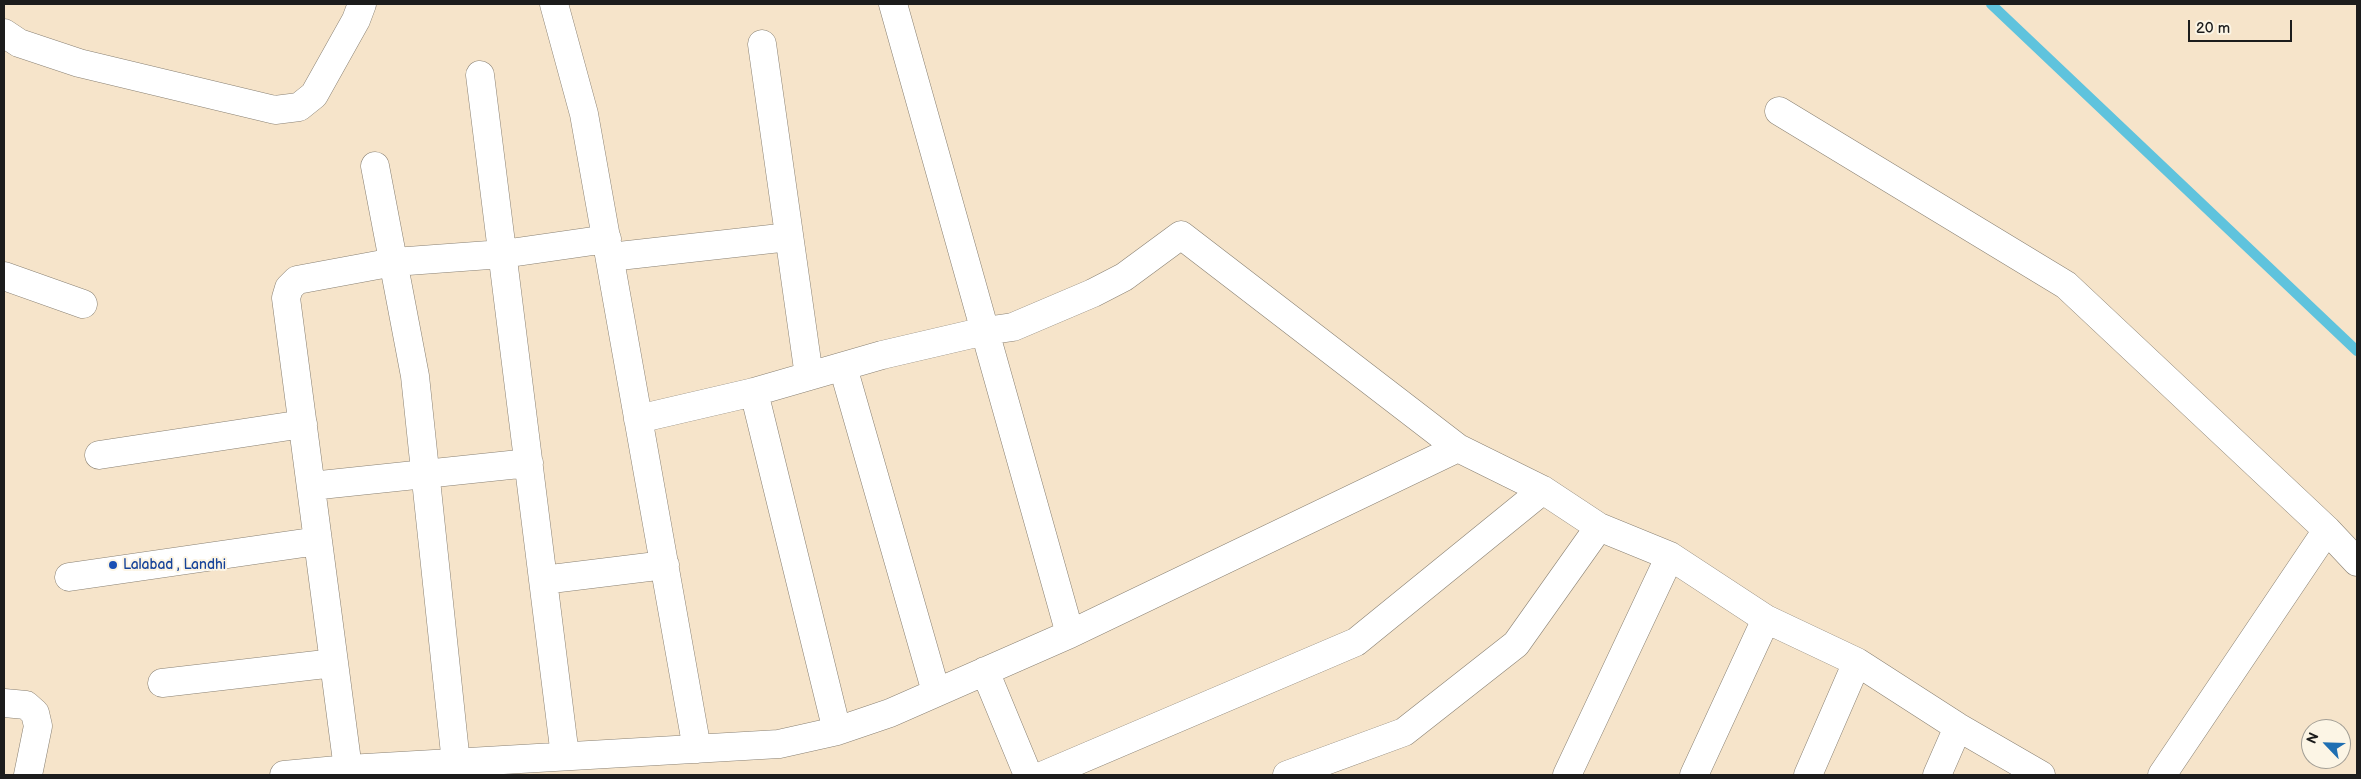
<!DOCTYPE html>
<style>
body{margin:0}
#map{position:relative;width:2361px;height:779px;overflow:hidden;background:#f6e4ca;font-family:"Balsamiq Sans",sans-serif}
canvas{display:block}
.frame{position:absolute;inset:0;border:5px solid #1c1c1c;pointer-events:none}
.north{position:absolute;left:2301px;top:719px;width:50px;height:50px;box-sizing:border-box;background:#fcf5e5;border:1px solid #a29e95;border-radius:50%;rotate:294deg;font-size:14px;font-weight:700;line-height:20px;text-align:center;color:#1c1c1c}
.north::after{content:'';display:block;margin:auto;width:18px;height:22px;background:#1f6fb2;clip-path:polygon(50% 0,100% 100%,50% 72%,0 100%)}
.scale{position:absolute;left:2188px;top:20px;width:104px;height:22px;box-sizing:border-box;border:2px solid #1c1c1c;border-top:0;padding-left:6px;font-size:15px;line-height:18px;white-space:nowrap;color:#1c1c1c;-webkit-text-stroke:4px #fcf5e5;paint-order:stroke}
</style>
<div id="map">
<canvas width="2361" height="779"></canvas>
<div class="frame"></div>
<div class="north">N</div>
<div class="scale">20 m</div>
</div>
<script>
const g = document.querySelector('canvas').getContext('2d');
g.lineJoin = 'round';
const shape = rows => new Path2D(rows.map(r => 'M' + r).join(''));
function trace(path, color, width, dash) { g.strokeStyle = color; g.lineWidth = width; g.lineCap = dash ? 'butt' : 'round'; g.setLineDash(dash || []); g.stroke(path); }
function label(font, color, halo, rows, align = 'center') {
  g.font = font + ' "Balsamiq Sans",sans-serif'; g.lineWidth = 4; g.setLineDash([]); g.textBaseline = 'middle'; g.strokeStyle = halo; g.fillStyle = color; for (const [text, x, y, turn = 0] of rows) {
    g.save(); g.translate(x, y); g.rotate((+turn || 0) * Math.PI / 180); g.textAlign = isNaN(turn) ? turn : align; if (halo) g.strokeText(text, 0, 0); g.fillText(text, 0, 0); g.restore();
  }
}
trace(shape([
 [1991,4,2357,351]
]), '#5fc3dd', 10);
const minor = shape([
 [554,4,584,114,697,749],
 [893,4,1070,634],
 [4,33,19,43,79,63,275,110,299,107,314,95,356,20,362,4],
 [762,44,809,376],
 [480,75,565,756],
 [1779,111,2066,285,2327,530],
 [375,166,415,376,456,763],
 [610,257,789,237],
 [4,276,83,304],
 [843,367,936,692],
 [754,392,837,731],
 [638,419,754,392,882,355,985,331,1013,327,1093,293,1124,277,1181,235,1458,448,1543,490,1599,527,1670,556,1766,619,1857,662,1958,727,2041,775],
 [99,455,303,424],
 [311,486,529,463],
 [69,577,318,541],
 [543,580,665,565],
 [985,671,1028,775],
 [162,683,334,663],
 [4,703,26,705,35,713,38,726,28,775],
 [348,769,286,298,289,288,297,280,394,262,503,254,607,239],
 [284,775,348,769,779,744,837,731,890,713,1070,634,1458,448],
 [1044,775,1356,642,1543,490],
 [1287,775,1404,732,1516,644,1599,527],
 [1567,775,1670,556],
 [1694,775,1766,619],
 [1808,775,1857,662],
 [1937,775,1958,727],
 [2162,775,2327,530,2357,562]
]);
trace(minor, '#898073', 29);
trace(minor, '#fff', 28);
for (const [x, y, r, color] of [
 [113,565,5,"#1a4fb4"]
]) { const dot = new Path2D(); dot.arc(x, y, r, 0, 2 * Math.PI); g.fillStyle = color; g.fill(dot); trace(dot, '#fcf5e5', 2); }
label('14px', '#164399', '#fcf5e5', [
 ["Lalabad , Landhi",123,565]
], 'left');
</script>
